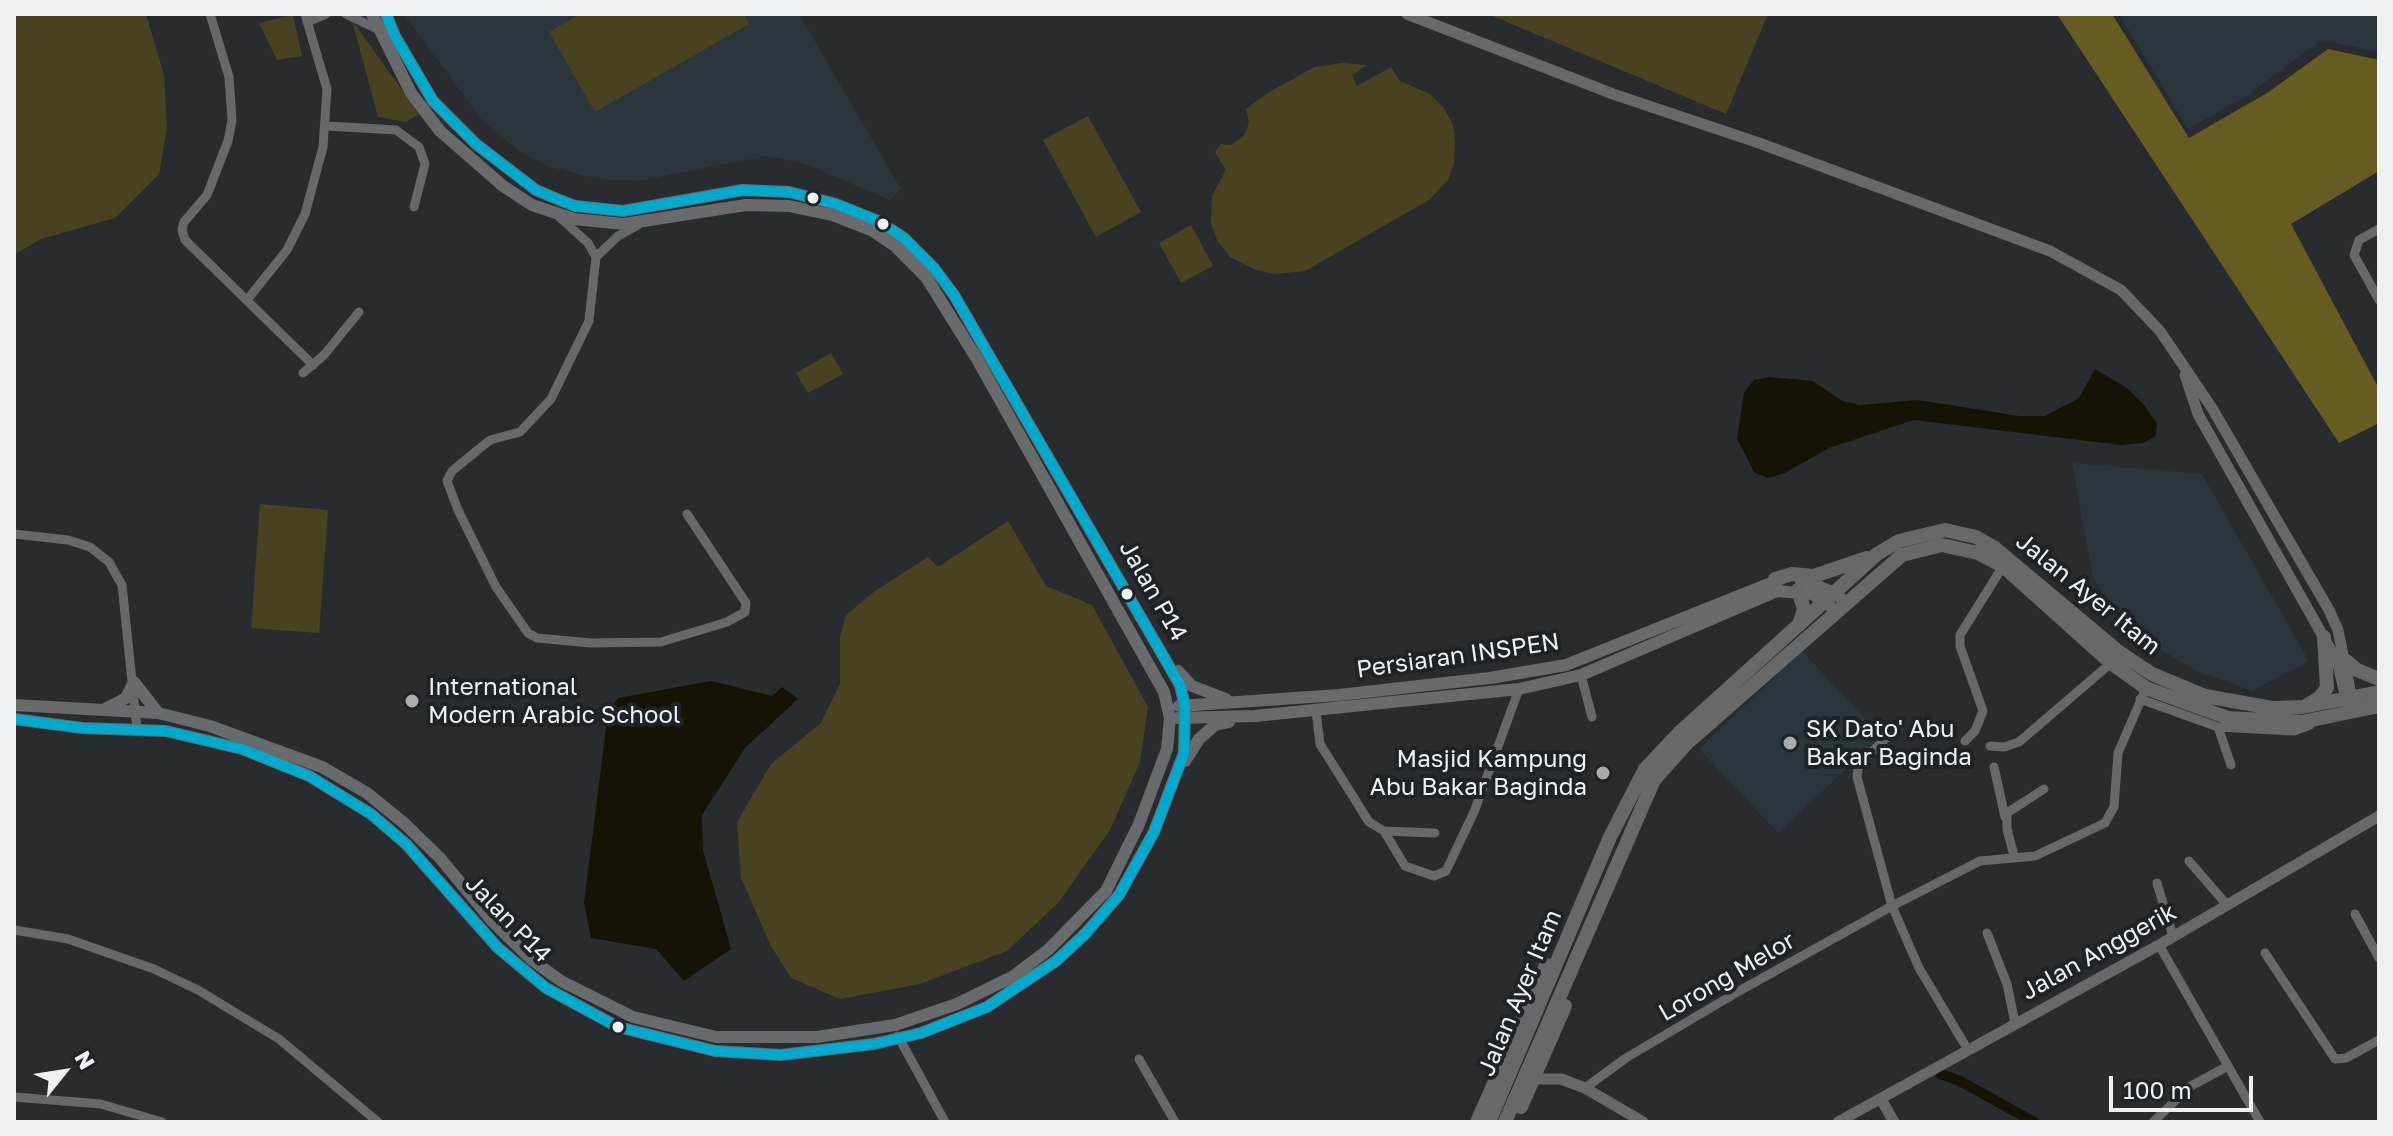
<!DOCTYPE html>
<style>
body{margin:0}
#map{position:relative;width:2393px;height:1136px;overflow:hidden;background:#292c2f;font-family:"Golos Text",sans-serif}
canvas{display:block}
.frame{position:absolute;inset:0;border:16px solid #edf1f4;pointer-events:none}
.north{position:absolute;left:24px;top:1032px;width:80px;height:80px;-webkit-text-stroke:6px #1d2327;paint-order:stroke;rotate:60deg;font-size:22px;font-weight:700;line-height:32px;text-align:center;color:#edf1f4}
.north::after{content:'';display:block;margin:auto;width:28px;height:36px;background:#edf1f4;clip-path:polygon(50% 0,100% 100%,50% 72%,0 100%)}
.scale{position:absolute;left:2109px;top:1076px;width:144px;height:36px;box-sizing:border-box;border:4px solid #edf1f4;border-top:0;padding-left:10px;font-size:24px;line-height:28px;white-space:nowrap;color:#edf1f4;-webkit-text-stroke:6px #1d2327;paint-order:stroke}
</style>
<div id="map">
<canvas width="2393" height="1136"></canvas>
<div class="frame"></div>
<div class="north">N</div>
<div class="scale">100 m</div>
</div>
<script>
const g = document.querySelector('canvas').getContext('2d');
g.lineJoin = 'round';
function paint(path, color) { g.fillStyle = color; g.fill(path, 'evenodd'); }
const shape = rows => new Path2D(rows.map(r => 'M' + r).join(''));
function trace(path, color, width, dash) { g.strokeStyle = color; g.lineWidth = width; g.lineCap = dash ? 'butt' : 'round'; g.setLineDash(dash || []); g.stroke(path); }
function label(font, color, halo, rows, align = 'center') {
  g.font = font + ' "Golos Text",sans-serif'; g.lineWidth = 8; g.setLineDash([]); g.textBaseline = 'middle'; g.strokeStyle = halo; g.fillStyle = color; for (const [text, x, y, turn = 0] of rows) {
    g.save(); g.translate(x, y); g.rotate((+turn || 0) * Math.PI / 180); g.textAlign = isNaN(turn) ? turn : align; if (halo) g.strokeText(text, 0, 0); g.fillText(text, 0, 0); g.restore();
  }
}
paint(shape([
 [403,14,799,14,901,189,890,200,805,164,767,156,638,181,599,179,550,167,520,152,482,120],
 [2119,14,2379,14,2379,52,2321,40,2248,95,2188,129],
 [2072,463,2202,474,2309,661,2252,691,2194,670,2134,633,2093,578],
 [1802,651,1881,736,1778,833,1699,749]
]), '#2a363c');
paint(shape([
 [14,14,146,14,164,75,167,127,159,174,115,218,41,239,14,255],
 [580,14,744,14,749,24,595,112,549,32],
 [1488,14,1768,14,1726,114],
 [293,15,302,56,277,60,259,23],
 [352,20,419,114,406,122,378,117],
 [1342,63,1367,65,1352,75,1357,86,1391,67,1400,81,1430,94,1444,108,1453,125,1455,142,1454,164,1448,180,1429,200,1305,271,1275,274,1256,270,1230,257,1217,240,1211,223,1212,196,1226,170,1215,152,1221,144,1231,145,1244,136,1249,123,1246,109,1269,92,1315,67],
 [1088,116,1141,212,1096,237,1043,140],
 [1191,225,1213,266,1181,283,1159,243],
 [831,353,843,374,808,393,796,373],
 [260,504,328,510,319,633,251,628],
 [1008,521,1046,586,1092,605,1148,707,1140,762,1110,830,1059,902,1007,951,920,984,840,999,791,978,771,946,741,878,737,822,771,764,821,723,840,684,840,637,846,615,875,591,928,557,938,567]
]), '#484221');
paint(shape([
 [2057,14,2112,14,2189,138,2267,93,2328,49,2379,60,2379,171,2291,224,2379,389,2379,423,2339,443]
]), '#665c22');
paint(shape([
 [2095,369,2127,388,2145,406,2157,424,2155,437,2143,443,2121,445,1914,420,1829,448,1785,473,1767,478,1754,472,1737,439,1744,392,1754,380,1768,377,1813,381,1842,401,1860,405,1918,400,2019,416,2045,416,2079,398],
 [711,681,772,696,782,687,798,699,745,748,702,815,703,850,731,949,684,981,656,949,591,938,584,903,608,712,618,698]
]), '#161304');
trace(shape([
 [1940,1074,1958,1080,2034,1122]
]), '#161304', 10);
trace(shape([
 [210,14,229,77,232,120,228,141,207,195,184,222,182,230,185,240,313,365],
 [346,14,377,29],
 [307,22,326,14],
 [327,126,396,130,419,147,425,164,414,207],
 [558,216,588,243,596,257,589,321,551,399,520,432,490,440,452,471,447,481,458,510,496,587,528,633,537,638,591,643,661,642,727,622,745,612,746,603,687,514],
 [2379,229,2359,240,2354,255,2379,300],
 [596,257,618,236,638,225],
 [247,300,287,250,305,214,323,147,327,89,305,14],
 [303,373,324,355,359,312],
 [14,534,68,540,90,547,109,562,122,585,137,729],
 [1581,675,1592,717],
 [2140,699,2218,727,2294,731,2310,725],
 [1316,711,1320,744,1369,822,1384,831,1435,833],
 [1900,725,1859,764,1857,777,1892,906,1919,968,1968,1050],
 [2218,727,2231,765],
 [1965,741,1975,731,1983,711,1960,646,1960,635,2003,566],
 [1990,746,2004,747,2019,742,2111,663],
 [1994,767,2005,817],
 [1384,831,1405,866,1434,876,1446,871,1474,812,1519,689],
 [2014,856,2007,829,2007,813,2044,789],
 [2189,861,2227,905],
 [2157,883,2173,936],
 [2355,914,2379,958],
 [14,930,68,939,154,969,198,990,279,1039,378,1122],
 [1987,933,2007,984,2015,1023],
 [2159,945,2260,1122],
 [2265,953,2335,1059,2346,1058,2379,1040],
 [898,1036,945,1122],
 [1139,1059,1175,1122],
 [1585,1088,1626,1058,1741,990,1892,906,1980,861,2035,856,2105,823,2114,807,2118,753,2146,688],
 [14,1097,101,1104,162,1122],
 [2153,1122,2191,1086,2228,1066]
]), '#676869', 9);
trace(shape([
 [1407,14,1613,94,1759,143,2050,251,2121,290,2160,331,2212,408,2329,610,2338,630,2353,704],
 [2185,375,2198,414,2337,661,2348,706],
 [1536,1079,1561,1079,1585,1088,1643,1122],
 [1881,1099,1894,1122],
 [1838,1122,2159,945,2379,816]
]), '#676869', 11);
trace(shape([
 [1800,579,1835,593,1846,603],
 [1178,671,1192,686,1226,699],
 [134,682,158,713],
 [14,705,158,713,210,726,322,767,367,793,405,824,440,858,493,922,532,960,561,981,633,1017,716,1037,817,1037,895,1025,957,1004,1012,977,1048,950,1106,891,1139,824,1167,749,1170,718,1164,692,977,359,926,277,895,246,873,231,832,215,789,206,746,205,624,224,574,219,532,205,503,186,440,131,411,93,372,14],
 [1179,706,1339,695,1490,678,1566,665,1781,579],
 [105,709,126,698,134,682],
 [1178,718,1255,716,1519,689,1581,675,1777,591,1812,594,1830,606],
 [14,719,82,728,166,731,242,749,309,776,371,814,406,844,498,948,546,988,618,1027,715,1051,781,1055,874,1044,921,1033,987,1007,1056,961,1085,934,1119,895,1154,832,1184,753,1185,706,1180,685,954,295,934,268,904,238,878,221,836,204,789,192,743,190,623,211,575,206,557,199,536,190,476,144,433,101,395,36,386,14],
 [1185,761,1199,739,1215,725,1229,722]
]), '#696a6b', 12);
trace(shape([
 [1775,579,1792,574,1814,576,1867,558],
 [1798,590,1804,609,1799,625],
 [2345,660,2357,670,2379,679],
 [2307,705,2319,698,2327,688,2324,637],
 [1521,1107,1565,1006],
 [1477,1122,1546,965],
 [1489,1122,1610,837,1645,769,1679,733,1877,554,1899,541,1945,530,1976,537,1995,548,2119,652,2152,674,2205,696,2272,708,2303,707,2379,692],
 [1505,1122,1654,780,1686,744,1902,555,1942,545,1978,553,2003,566,2111,663,2146,688,2228,718,2302,722,2379,706]
]), '#66686a', 14);
trace(shape([
 [14,719,82,728,166,731,242,749,309,776,371,814,406,844,498,948,546,988,618,1027,715,1051,781,1055,874,1044,921,1033,987,1007,1056,961,1085,934,1119,895,1154,832,1184,753,1185,706,1180,685,954,295,934,268,904,238,878,221,836,204,789,192,743,190,623,211,575,206,557,199,536,190,476,144,433,101,395,36,386,14]
]), '#00a9ce', 10);
for (const [x, y, r, color] of [
 [813,198,7,"#edf1f4"],
 [883,224,7,"#edf1f4"],
 [1127,594,7,"#edf1f4"],
 [412,701,8,"#a8acaf"],
 [1790,743,8,"#a8acaf"],
 [1603,773,8,"#a8acaf"],
 [618,1027,7,"#edf1f4"]
]) { const dot = new Path2D(); dot.arc(x, y, r, 0, 2 * Math.PI); g.fillStyle = color; g.fill(dot); trace(dot, '#1d2327', 3); }
label('24px', '#edf1f4', '#1d2327', [
 ["Jalan P14",1153,591,60],
 ["Jalan Ayer Itam",2088,594,39],
 ["Persiaran INSPEN",1458,656,-8],
 ["Jalan P14",508,919,46],
 ["Jalan Anggerik",2099,952,-29],
 ["Lorong Melor",1727,977,-30],
 ["Jalan Ayer Itam",1520,993,-67]
]);
label('24px', '#edf1f4', '#1d2327', [
 ["International",428,687],
 ["Modern Arabic School",428,715],
 ["SK Dato' Abu",1806,729],
 ["Bakar Baginda",1806,757],
 ["Masjid Kampung",1587,759,"right"],
 ["Abu Bakar Baginda",1587,787,"right"]
], 'left');
</script>
